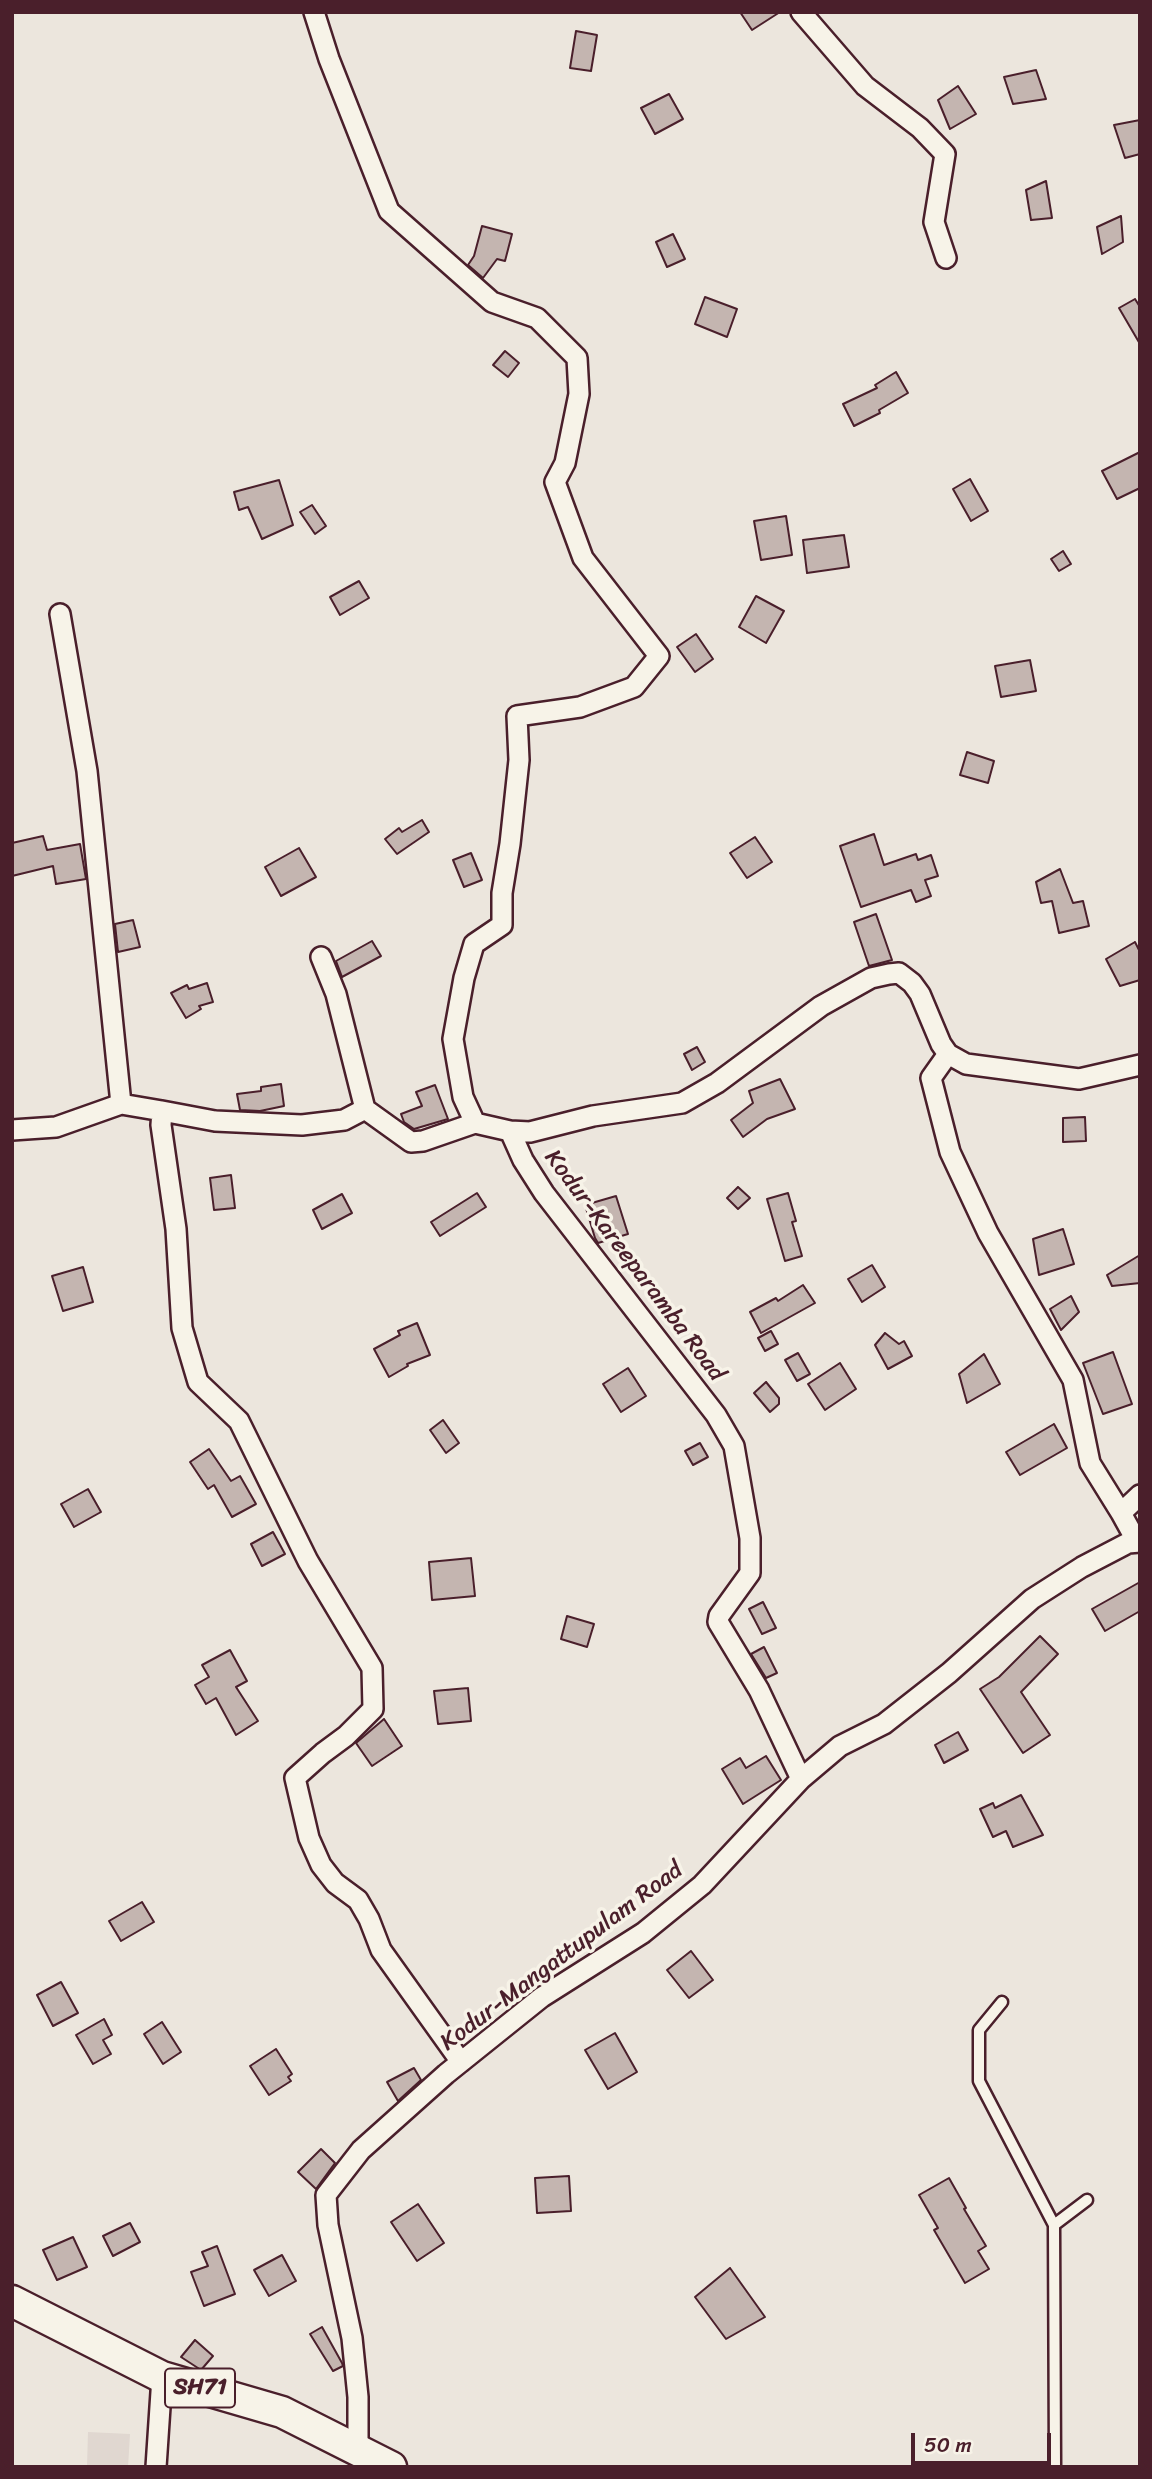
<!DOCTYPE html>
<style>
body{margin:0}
#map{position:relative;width:1152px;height:2479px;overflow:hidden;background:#ece6dd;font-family:Sriracha,sans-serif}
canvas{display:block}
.frame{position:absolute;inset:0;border:14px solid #4a1f2b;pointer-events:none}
.scale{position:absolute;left:911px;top:2433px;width:140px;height:32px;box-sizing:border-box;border:4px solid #4a1f2b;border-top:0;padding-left:9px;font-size:21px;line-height:24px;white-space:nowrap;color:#4a1f2b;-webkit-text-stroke:5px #f7f3e8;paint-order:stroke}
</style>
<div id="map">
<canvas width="1152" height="2479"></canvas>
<div class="frame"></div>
<div class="scale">50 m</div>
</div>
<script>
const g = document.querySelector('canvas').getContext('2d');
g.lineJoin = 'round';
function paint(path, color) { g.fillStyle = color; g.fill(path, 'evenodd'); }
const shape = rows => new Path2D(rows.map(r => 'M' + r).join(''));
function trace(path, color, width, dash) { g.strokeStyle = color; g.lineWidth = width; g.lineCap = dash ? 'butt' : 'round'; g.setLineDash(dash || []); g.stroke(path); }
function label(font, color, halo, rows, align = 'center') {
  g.font = font + ' Sriracha,sans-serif'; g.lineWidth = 7; g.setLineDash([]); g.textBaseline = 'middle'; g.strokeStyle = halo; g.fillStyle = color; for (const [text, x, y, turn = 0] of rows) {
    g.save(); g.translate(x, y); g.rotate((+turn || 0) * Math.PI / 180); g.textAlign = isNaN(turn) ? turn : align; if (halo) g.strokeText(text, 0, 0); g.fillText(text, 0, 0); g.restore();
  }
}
paint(shape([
 [88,2432,130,2434,128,2467,87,2467]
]), '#e0d7d0');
const building = shape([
 [740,12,780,12,752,30,740,12],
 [576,31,597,35,591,71,570,68,576,31],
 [1036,70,1046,99,1013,104,1004,77,1036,70],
 [958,86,976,114,950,129,938,100,958,86],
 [669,94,683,119,655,134,641,108,669,94],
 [1140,120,1140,154,1125,158,1114,125,1140,120],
 [1046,181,1052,218,1031,220,1026,190,1046,181],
 [1121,216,1123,242,1102,254,1097,227,1121,216],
 [482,226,512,234,505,261,497,259,483,278,468,265,474,256,482,226],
 [673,234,685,259,667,267,656,242,673,234],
 [705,297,737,309,727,337,695,324,705,297],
 [1135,299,1140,307,1140,344,1119,308,1135,299],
 [505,351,519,363,508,377,493,365,505,351],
 [896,372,908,393,879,410,880,413,854,426,843,404,877,388,875,385,896,372],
 [1140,452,1140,488,1117,499,1102,471,1140,452],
 [970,479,988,511,971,521,953,489,970,479],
 [279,480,293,525,262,539,248,507,239,510,234,492,279,480],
 [312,505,326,526,315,534,300,512,312,505],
 [786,516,792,555,761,560,754,521,786,516],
 [844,535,849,567,807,573,803,540,844,535],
 [1063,551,1071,564,1059,571,1051,559,1063,551],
 [359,581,369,598,340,615,330,597,359,581],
 [756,596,784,611,766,643,739,627,756,596],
 [696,634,713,659,695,672,677,647,696,634],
 [1030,660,1036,691,1001,697,995,666,1030,660],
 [967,752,994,761,988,783,960,775,967,752],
 [422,820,429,832,397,854,385,839,399,828,402,832,422,820],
 [874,834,884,865,916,854,918,860,931,855,938,876,925,880,931,896,916,902,911,890,861,907,840,846,874,834],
 [43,836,47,850,80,844,86,879,56,884,53,866,12,876,12,843,43,836],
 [755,837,772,862,747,878,730,853,755,837],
 [299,848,316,877,281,896,265,867,299,848],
 [471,853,482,880,464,887,453,860,471,853],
 [1060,869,1073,903,1083,901,1089,926,1059,933,1052,901,1041,903,1036,882,1060,869],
 [876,914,892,960,869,966,854,922,876,914],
 [133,920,140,947,118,952,115,924,133,920],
 [372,941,381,956,342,977,336,961,372,941],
 [1135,942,1140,952,1140,980,1120,986,1106,959,1135,942],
 [207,983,213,1002,199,1006,201,1009,186,1018,171,993,187,985,189,989,207,983],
 [697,1047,705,1062,692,1070,684,1054,697,1047],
 [780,1079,795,1109,767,1119,743,1137,731,1120,753,1103,749,1091,780,1079],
 [281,1084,284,1106,260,1111,240,1110,237,1094,261,1091,261,1087,281,1084],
 [435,1085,448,1119,414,1129,404,1122,401,1114,422,1106,416,1092,435,1085],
 [1085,1117,1086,1141,1063,1142,1063,1118,1085,1117],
 [231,1175,235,1208,214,1210,210,1178,231,1175],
 [738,1187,750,1198,738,1209,727,1198,738,1187],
 [477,1193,486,1207,440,1236,431,1222,477,1193],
 [788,1193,796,1221,792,1222,802,1256,785,1261,767,1199,788,1193],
 [342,1194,352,1213,322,1229,313,1210,342,1194],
 [616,1196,628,1234,598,1243,595,1238,585,1205,616,1196],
 [1063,1229,1074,1264,1039,1275,1033,1239,1063,1229],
 [1140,1255,1140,1283,1112,1286,1107,1275,1140,1255],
 [872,1265,885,1287,862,1302,848,1279,872,1265],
 [83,1267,93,1302,63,1311,52,1276,83,1267],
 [803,1285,815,1303,761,1333,750,1312,776,1298,778,1301,803,1285],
 [1071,1296,1079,1312,1061,1330,1050,1309,1071,1296],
 [417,1323,430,1355,407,1364,408,1366,389,1377,374,1349,400,1335,398,1331,417,1323],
 [771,1331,778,1344,765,1351,758,1338,771,1331],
 [885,1333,899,1344,904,1341,912,1356,888,1369,875,1345,885,1333],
 [1113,1352,1132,1404,1103,1414,1083,1363,1113,1352],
 [798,1353,810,1374,797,1381,785,1360,798,1353],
 [984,1354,1000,1384,967,1403,959,1374,984,1354],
 [840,1363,856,1389,825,1410,808,1384,840,1363],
 [628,1368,646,1396,621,1412,603,1384,628,1368],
 [766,1382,779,1398,779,1404,770,1412,754,1393,766,1382],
 [443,1420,459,1443,446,1453,430,1430,443,1420],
 [1054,1424,1067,1448,1020,1475,1006,1452,1054,1424],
 [700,1443,708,1457,693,1465,685,1451,700,1443],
 [209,1449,231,1481,240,1476,256,1504,232,1517,214,1485,208,1489,190,1462,209,1449],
 [88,1489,101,1512,74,1527,61,1504,88,1489],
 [273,1532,285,1554,262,1566,251,1544,273,1532],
 [471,1558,475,1596,432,1600,429,1562,471,1558],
 [1140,1582,1140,1611,1105,1631,1092,1609,1140,1582],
 [763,1602,776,1628,762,1634,749,1609,763,1602],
 [567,1616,594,1624,587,1647,561,1639,567,1616],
 [1040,1636,1058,1654,1021,1692,1050,1735,1023,1753,980,1689,999,1677,1040,1636],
 [764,1647,777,1673,766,1678,751,1654,764,1647],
 [230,1650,247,1681,236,1687,258,1721,236,1735,216,1698,206,1704,195,1685,209,1677,202,1665,230,1650],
 [468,1688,471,1721,438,1724,434,1691,468,1688],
 [384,1719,402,1746,372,1766,356,1743,384,1719],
 [958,1732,968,1750,944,1763,935,1745,958,1732],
 [766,1756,781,1780,743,1804,722,1769,740,1758,746,1768,766,1756],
 [1021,1795,1043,1835,1013,1847,1006,1831,993,1837,980,1809,993,1803,995,1808,1021,1795],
 [142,1902,154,1922,121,1941,109,1921,142,1902],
 [691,1951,713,1980,689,1998,667,1970,691,1951],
 [61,1982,78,2013,53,2026,37,1995,61,1982],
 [104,2019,112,2035,103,2040,111,2054,93,2064,76,2035,104,2019],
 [162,2022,181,2052,163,2064,144,2034,162,2022],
 [615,2033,637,2072,608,2089,585,2050,615,2033],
 [276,2049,292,2074,288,2077,291,2081,269,2095,250,2066,276,2049],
 [414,2068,421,2080,398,2101,387,2082,414,2068],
 [321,2149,335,2163,316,2189,298,2172,321,2149],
 [569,2176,571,2211,537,2213,535,2178,569,2176],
 [949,2178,966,2208,964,2209,986,2246,978,2251,989,2269,965,2283,934,2230,938,2228,919,2195,949,2178],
 [418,2204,444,2243,417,2261,391,2222,418,2204],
 [130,2223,140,2242,113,2256,103,2236,130,2223],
 [73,2237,87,2267,57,2280,43,2250,73,2237],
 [217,2246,235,2294,204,2306,191,2272,208,2266,202,2252,217,2246],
 [282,2255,296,2281,269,2296,254,2270,282,2255],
 [730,2268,765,2317,726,2339,695,2297,730,2268],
 [322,2327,342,2363,343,2366,333,2371,310,2334,322,2327],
 [195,2340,213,2356,201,2370,181,2357,195,2340]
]);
paint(building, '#c4b5b0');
trace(building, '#4a1f2b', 2);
const service = shape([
 [1002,2002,979,2030,979,2081,1054,2225],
 [1055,2467,1054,2225,1087,2200]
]);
const minor = shape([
 [314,12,329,59,389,211,492,302,537,318,577,358,579,394,565,463,555,482,583,558,659,656,634,687,580,707,517,716,519,760,510,844,502,893,502,925,474,944,464,978,453,1039,463,1097,475,1123,510,1131],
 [801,12,865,86,920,128,945,154,934,222,946,258],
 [60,614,87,771,121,1104],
 [321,957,336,994,365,1109],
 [948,1054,931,1078,950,1152,988,1233,1073,1380,1090,1463,1121,1513],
 [12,1130,56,1127,121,1104,162,1111],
 [1137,1542,1121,1513,1140,1495],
 [801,1779,759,1690,718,1622,719,1616,750,1573,750,1538,734,1446,716,1415,544,1193,523,1160,510,1131,530,1132,593,1116,682,1103,717,1083,821,1006,871,978,889,974,899,973,912,983,920,994,941,1044,948,1054,966,1064,1079,1079,1140,1065],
 [461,2062,381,1950,369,1919,358,1900,335,1883,321,1865,309,1838,295,1778,323,1753,346,1736,373,1709,372,1668,308,1561,239,1421,198,1382,182,1328,176,1229,161,1125,162,1111,215,1121,302,1125,344,1120,365,1109,411,1142,423,1141,475,1123],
 [358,2450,358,2397,352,2338,328,2225,326,2195,361,2150,446,2074,542,1997,643,1933,702,1885,801,1779,840,1746,884,1724,949,1673,1032,1599,1082,1567,1128,1543,1140,1542],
 [156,2467,162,2377]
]);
const primary = shape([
 [12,2301,162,2377,282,2412,391,2467]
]);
trace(service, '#4a1f2b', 15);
trace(minor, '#4a1f2b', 24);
trace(primary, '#4a1f2b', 35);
trace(service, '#f7f3e8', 10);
trace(minor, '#f7f3e8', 19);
trace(primary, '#f7f3e8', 30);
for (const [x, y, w] of [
 [200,2388,70]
]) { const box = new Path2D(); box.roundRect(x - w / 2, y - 19.5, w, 39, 5); g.fillStyle = '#f7f3e8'; g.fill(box); trace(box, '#4a1f2b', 2); }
label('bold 23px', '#4a1f2b', null, [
 ["SH71",200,2388]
]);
label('24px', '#4a1f2b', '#f7f3e8', [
 ["Kodur-Kareeparamba Road",634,1266,53],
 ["Kodur-Mangattupulam Road",562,1957,-37]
]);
</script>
